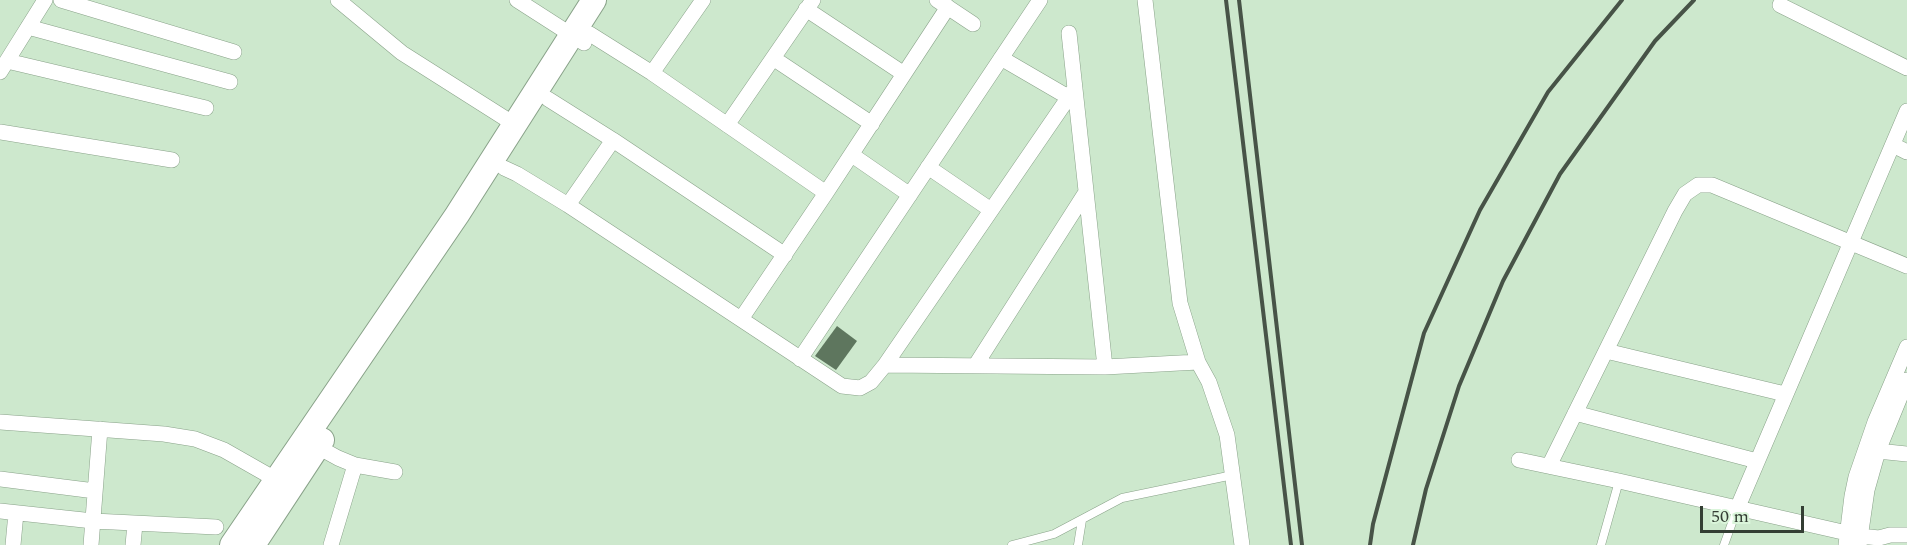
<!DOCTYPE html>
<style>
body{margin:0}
#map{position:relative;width:1907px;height:545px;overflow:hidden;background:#cde8cd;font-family:Spectral,serif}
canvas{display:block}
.scale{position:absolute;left:1700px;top:506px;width:104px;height:27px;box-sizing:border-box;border:3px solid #343e34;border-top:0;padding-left:8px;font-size:18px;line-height:21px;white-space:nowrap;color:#343e34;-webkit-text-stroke:4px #daf5da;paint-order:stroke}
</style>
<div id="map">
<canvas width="1907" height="545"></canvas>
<div class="scale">50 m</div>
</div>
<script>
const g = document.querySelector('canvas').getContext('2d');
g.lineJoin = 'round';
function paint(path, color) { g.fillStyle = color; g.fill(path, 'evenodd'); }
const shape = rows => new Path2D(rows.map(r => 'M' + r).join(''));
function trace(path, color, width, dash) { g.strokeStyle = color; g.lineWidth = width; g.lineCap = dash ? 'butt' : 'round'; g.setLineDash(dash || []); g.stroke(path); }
paint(shape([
 [837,326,857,341,836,370,815,356]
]), '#5e765e');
const lane = shape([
 [1012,545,1054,534,1122,498,1233,475],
 [1078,545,1082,520],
 [1601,545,1619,481],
 [1724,545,1737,509]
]);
const street = shape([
 [61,0,234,52],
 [338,0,402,53,514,124],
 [517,0,584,43],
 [937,0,973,24],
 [1145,0,1180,303,1198,362,1209,382,1227,435,1242,545],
 [1780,5,1907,68],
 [806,9,904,74],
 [28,27,230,82],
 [1069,33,1105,367],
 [590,34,652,73,826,193],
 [773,58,872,124],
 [1001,58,1068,97],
 [7,61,206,108],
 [0,72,45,0],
 [652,73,703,0],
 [548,99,613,140,785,255],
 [727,125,813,0],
 [0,132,172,160],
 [1893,145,1907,152],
 [852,155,910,195],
 [928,167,991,210],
 [504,168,517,174,568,205,842,386,860,388,871,382,885,365,1105,367,1198,362],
 [568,205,613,140],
 [741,319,826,193,948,7],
 [1606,351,1785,394],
 [800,359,1040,0],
 [885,365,1075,88],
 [975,366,1086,192],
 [1575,413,1757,461],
 [0,422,164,434,195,439,224,450,282,483],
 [318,447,338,458,355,465,395,472],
 [1868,450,1907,454],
 [1519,460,1619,481,1860,536,1879,538,1890,535,1907,535],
 [1549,466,1675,211,1685,194,1698,185,1712,185,1907,266],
 [0,479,95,491],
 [1737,509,1907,111],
 [0,511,93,521,216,527],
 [13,545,16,513],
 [91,545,100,429],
 [133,545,135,524],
 [331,545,355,465],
 [1846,545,1852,496,1856,477,1875,422,1907,347],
 [1859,545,1867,490,1878,451,1907,380]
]);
const primary = shape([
 [232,545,457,215,594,0],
 [253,545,322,440]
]);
trace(lane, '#89a289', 9);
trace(street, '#89a289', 16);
trace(primary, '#89a289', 26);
trace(lane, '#fff', 8);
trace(street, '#fff', 15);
trace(primary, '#fff', 24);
trace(shape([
 [1226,0,1291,545],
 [1239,0,1302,545],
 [1370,545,1373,524,1424,333,1480,210,1548,92,1622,0],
 [1413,545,1426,489,1459,386,1503,281,1560,174,1655,41,1694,0]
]), '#475347', 4);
</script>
